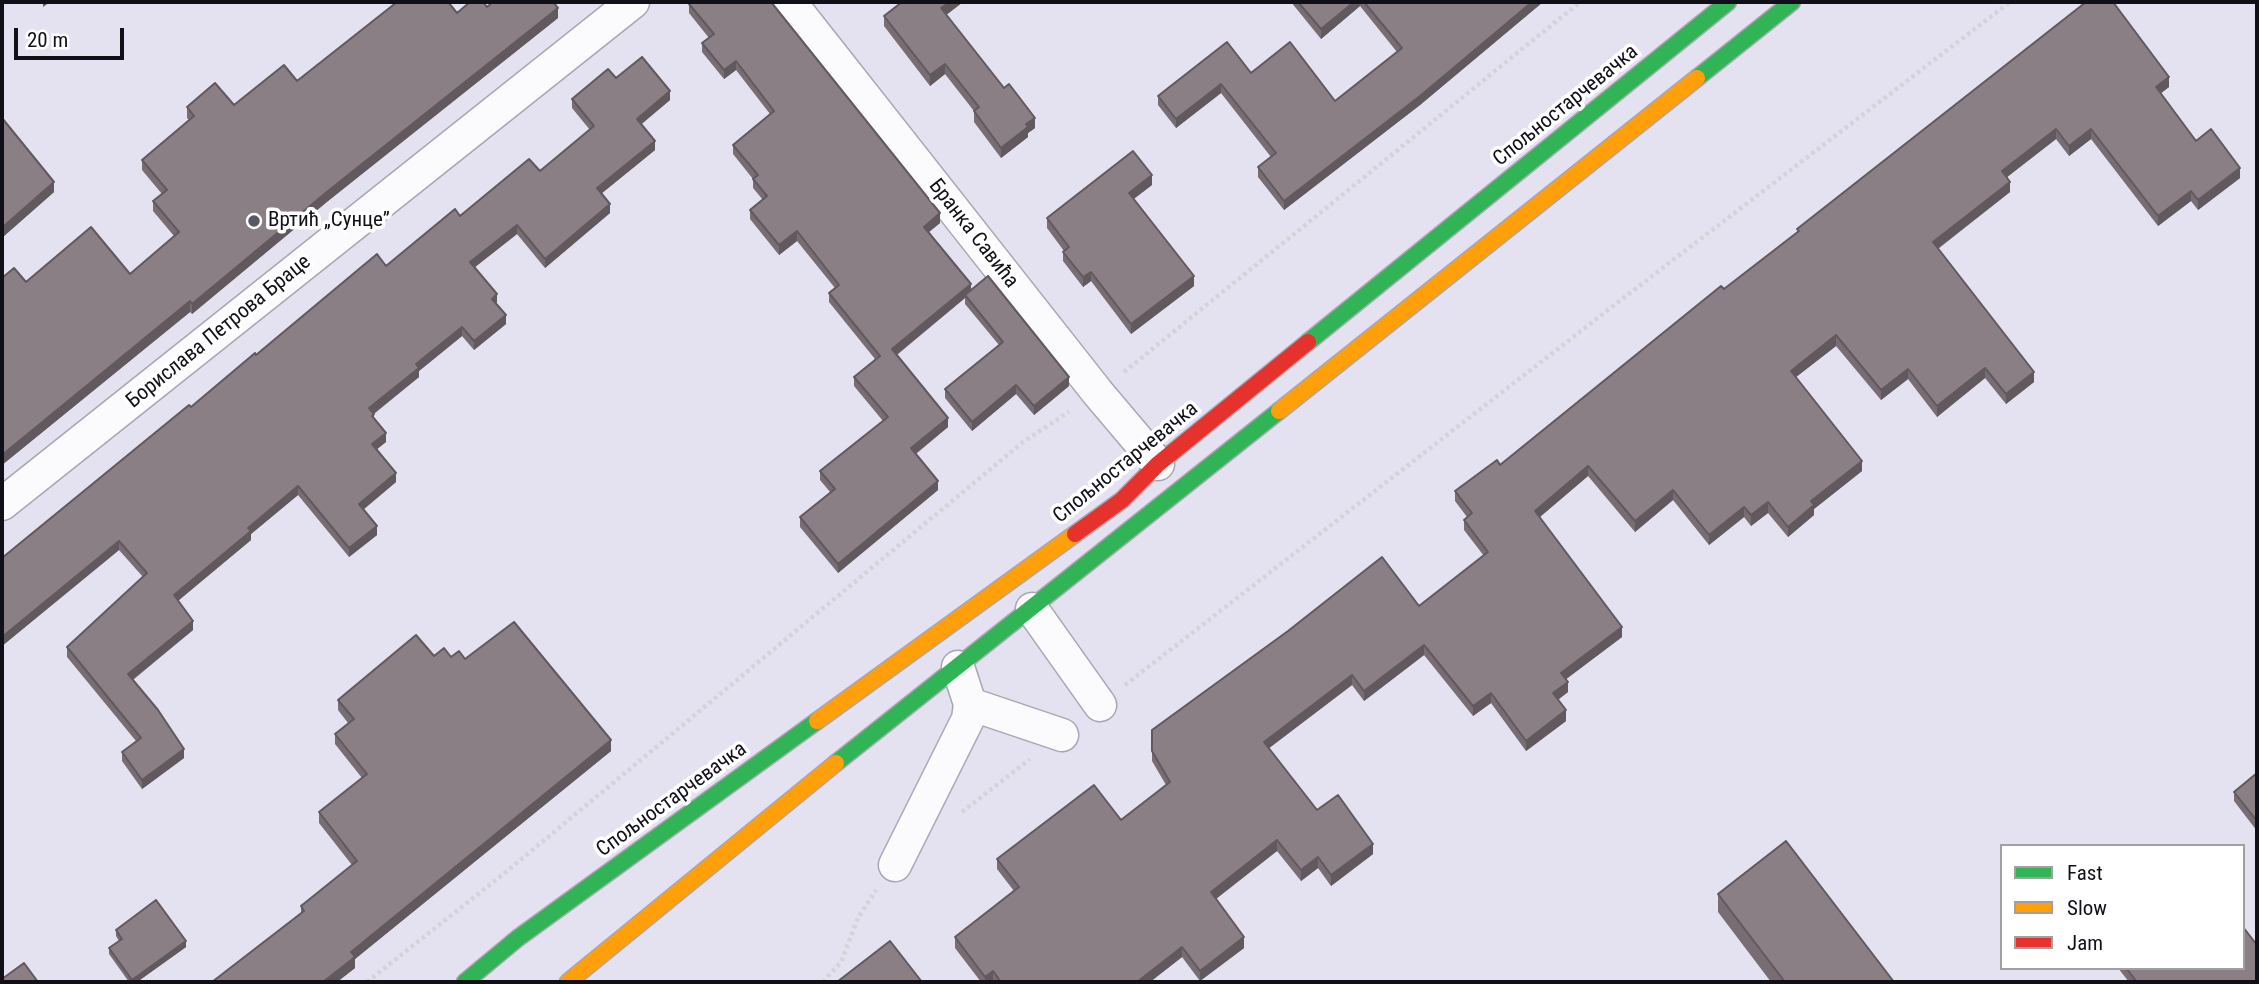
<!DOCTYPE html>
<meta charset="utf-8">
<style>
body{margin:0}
#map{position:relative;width:2259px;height:984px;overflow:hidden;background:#e4e1f1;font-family:"Roboto Condensed",sans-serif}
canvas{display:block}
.frame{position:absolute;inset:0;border:4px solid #110f18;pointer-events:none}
.legend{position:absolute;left:2000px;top:844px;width:245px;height:126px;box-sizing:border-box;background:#fff;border:2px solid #a09fa3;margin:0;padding:9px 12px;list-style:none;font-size:21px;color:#110f18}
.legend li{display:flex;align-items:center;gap:14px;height:35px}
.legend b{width:35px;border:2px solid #a09fa3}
.scale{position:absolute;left:14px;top:28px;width:110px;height:32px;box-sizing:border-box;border:4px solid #110f18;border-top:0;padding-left:9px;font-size:21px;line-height:24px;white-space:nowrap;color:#110f18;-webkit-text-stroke:5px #fff;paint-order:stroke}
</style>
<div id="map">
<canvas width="2259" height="984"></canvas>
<div class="frame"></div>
<ul class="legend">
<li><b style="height:9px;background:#30b455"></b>Fast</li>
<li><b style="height:9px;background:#ff9f0a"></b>Slow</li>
<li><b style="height:9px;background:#e5322d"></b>Jam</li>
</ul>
<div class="scale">20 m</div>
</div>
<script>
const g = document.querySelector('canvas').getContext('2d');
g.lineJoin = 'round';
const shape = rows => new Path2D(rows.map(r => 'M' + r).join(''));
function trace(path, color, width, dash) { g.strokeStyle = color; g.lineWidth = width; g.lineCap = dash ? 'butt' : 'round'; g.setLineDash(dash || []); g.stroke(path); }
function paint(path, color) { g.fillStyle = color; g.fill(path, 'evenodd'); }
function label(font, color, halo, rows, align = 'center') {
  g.font = font + ' "Roboto Condensed",sans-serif'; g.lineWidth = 7; g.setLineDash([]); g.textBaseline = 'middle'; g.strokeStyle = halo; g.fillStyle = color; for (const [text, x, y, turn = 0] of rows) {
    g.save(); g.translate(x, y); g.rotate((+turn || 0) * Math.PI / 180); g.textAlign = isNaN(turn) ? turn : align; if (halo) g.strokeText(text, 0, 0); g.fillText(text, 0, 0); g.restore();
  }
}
const street = shape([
 [790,2,1098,393,1158,464],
 [2,504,633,2],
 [1032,609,1100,705],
 [970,704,1062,735],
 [895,865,968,719,970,704,958,667]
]);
const fast = shape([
 [1697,78,1792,2],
 [1308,342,1728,2],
 [836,763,1279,411],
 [465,982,518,938,817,721]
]);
const slow = shape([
 [1279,411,1697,78],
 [817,721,1075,534],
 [568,982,836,763]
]);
const jam = shape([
 [1075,534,1122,500,1158,464,1308,342]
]);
trace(street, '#a8a6b2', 35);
trace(fast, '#a8a6b2', 19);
trace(slow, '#a8a6b2', 19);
trace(jam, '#a8a6b2', 19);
trace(shape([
 [1124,372,1580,2],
 [1125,685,1626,296,2010,2],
 [962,812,1030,759],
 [367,982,506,872,1023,442,1069,412],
 [823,982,841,962,858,918,876,890]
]), '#d4d3d8', 4.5, [3.5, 3.5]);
trace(street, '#fbfafd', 32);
trace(fast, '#30b455', 16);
trace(slow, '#ff9f0a', 16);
trace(jam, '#e5322d', 16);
paint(shape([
 [963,2,946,15,1035,128,1028,133,1028,137,1001,158,974,122,974,111,945,74,930,86,884,26,884,16],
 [1291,2,1543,2,1420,105,1284,210,1258,177,1258,167,1271,157,1221,93,1176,128,1158,105,1158,96,1251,73,1335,101,1397,52,1360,6,1321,39],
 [2086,2,2169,87,2161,93,2196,141,2240,178,2198,210,2191,201,2158,226,2091,139,2069,156,2056,139,2007,177,2010,192,1938,249,2034,382,2006,404,1985,378,1937,417,1908,379,1881,400,1836,346,1796,377,1862,471,1814,509,1814,515,1788,537,1768,513,1751,526,1744,517,1709,545,1673,500,1635,532,1588,476,1540,517,1622,637,1566,679,1568,692,1558,700,1566,721,1526,751,1491,703,1473,716,1424,655,1364,701,1352,685,1269,748,1317,810,1373,854,1331,886,1318,868,1301,881,1277,851,1215,899,1244,948,1200,981,1182,957,1150,982,994,982,993,981,991,982,981,982,955,948,955,937,1014,891,997,869,997,859,1121,820,1166,785,1152,761,1152,730,1419,606,1484,556,1464,530,1464,520,1467,517,1455,501,1455,491,1500,465,1797,233,1797,229],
 [689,4,940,223,929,232,971,290,1069,386,1034,415,1016,394,972,431,945,398,945,389,999,345,965,304,965,298,897,355,948,427,916,454,938,490,838,573,800,527,800,517,830,492,820,480,820,471,883,421,854,386,854,377,875,359,829,302,829,293,835,288,797,241,779,255,750,219,750,210,763,200,753,188,753,179,733,154,733,145,770,114,736,70,724,79,702,52,702,43,709,38,689,13],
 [487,7,558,18,328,201,192,314,190,312,2,465,2,278,26,282,130,274,174,236,153,211,153,201,162,194,142,170,142,160,189,120,187,118,187,107,234,105,297,81,457,13],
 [616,78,670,100,641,124,655,150,601,194,610,213,545,268,517,234,475,267,497,304,506,324,474,350,462,336,419,371,419,377,374,414,374,418,386,442,377,449,396,482,363,510,377,535,349,557,298,495,251,534,251,540,178,601,193,630,133,680,184,758,142,789,122,761,122,752,136,741,67,657,67,647,143,577,119,550,2,646,191,407,256,355,460,216,540,171,590,130,572,108,572,99],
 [2,118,54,192,4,236,2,233],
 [1152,185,1134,199,1194,286,1131,334,1091,281,1083,287,1063,261,1063,252,1064,251,1047,228,1047,218],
 [434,656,465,659,611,751,355,959,355,968,337,982,212,982,301,914,301,906,352,865,319,823,319,812,362,778,335,744,335,734,348,723,338,710,338,700],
 [2257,773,2257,831,2234,801,2234,792],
 [1718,894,1894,982,1771,982,1718,912],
 [116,930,186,947,137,982,129,982,109,954,109,948,119,941,116,936],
 [2118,968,2243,968,2257,982,2129,982]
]), '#786d73');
paint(shape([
 [43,2,50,2,43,7],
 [950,2,963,2,941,19,941,8],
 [1354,2,1360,2,1360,6,1321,39,1321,29],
 [1532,2,1543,2,1420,105,1284,210,1284,201],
 [558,8,558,18,328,201,192,314,192,304,328,191],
 [736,61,736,70,724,79,724,70],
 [945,64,945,74,930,86,930,75],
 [2169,77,2169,87,2156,97,2156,87],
 [1221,84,1221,93,1176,128,1176,119],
 [670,91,670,100,637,128,637,119],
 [1035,118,1035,128,1028,133,1028,137,1001,158,1001,148,1026,124],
 [2056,129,2056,139,2002,181,2002,171],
 [2091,129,2091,139,2069,156,2069,146],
 [655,141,655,150,597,197,597,188],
 [2240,168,2240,178,2198,210,2198,200],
 [1152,175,1152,185,1129,202,1129,193],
 [54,182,54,192,4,236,4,226],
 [2010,182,2010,192,1933,252,1933,242],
 [2191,191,2191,201,2158,226,2158,216],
 [610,204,610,213,545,268,545,259],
 [940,213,940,223,924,236,924,227],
 [517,225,517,234,470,271,470,262],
 [797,231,797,241,779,255,779,245],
 [1091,272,1091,281,1083,287,1083,277],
 [1194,276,1194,286,1131,334,1131,324],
 [971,284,971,293,965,295,965,298,892,358,892,349],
 [497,294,497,303,492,299],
 [190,301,190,312,2,465,2,455],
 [506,315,506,324,474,350,474,341],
 [462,327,462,336,419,371,419,377,369,417,369,408,416,364],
 [1836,335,1836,346,1791,381,1791,371],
 [1985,368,1985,378,1937,417,1937,406],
 [1908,369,1908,379,1881,400,1881,390],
 [2034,372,2034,382,2006,404,2006,394],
 [1069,377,1069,386,1034,415,1034,406],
 [1016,385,1016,394,972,431,972,422],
 [948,418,948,427,911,457,911,448],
 [386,433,386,442,372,453,372,444],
 [1862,461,1862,471,1814,509,1814,515,1788,537,1788,527,1811,501],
 [1588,466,1588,476,1535,521,1535,511],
 [396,473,396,482,359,513,359,504],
 [938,481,938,490,838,573,838,564],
 [298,486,298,495,251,534,251,540,174,604,174,595,248,528],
 [1673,490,1673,500,1635,532,1635,521],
 [1768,502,1768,513,1751,526,1751,515],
 [1744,507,1744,517,1709,545,1709,535],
 [377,526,377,535,349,557,349,548],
 [119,541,119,550,2,646,2,637],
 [193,621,193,630,128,683,128,674],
 [1622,627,1622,637,1561,683,1561,673],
 [1424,645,1424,655,1364,701,1364,691],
 [1352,675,1352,685,1264,752,1264,742],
 [1568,682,1568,692,1553,703,1553,693],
 [1491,693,1491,703,1473,716,1473,706],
 [1566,710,1566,721,1526,751,1526,741],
 [611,740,611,751,355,959,355,968,337,982,323,982,351,952],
 [184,749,184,758,142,789,142,780],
 [1277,840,1277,851,1211,903,1211,892],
 [1373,844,1373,854,1331,886,1331,875],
 [1318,857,1318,868,1301,881,1301,870],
 [1244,937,1244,948,1200,981,1200,971],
 [186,941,186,947,137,982,132,982,132,980],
 [1182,947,1182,957,1150,982,1137,982],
 [993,971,993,981,991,982,985,982,985,977]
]), '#61595e');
const building = shape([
 [397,2,448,2,457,13,470,2,483,2,487,7,493,2,553,2,558,8,328,191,192,304,190,301,2,455,2,278,14,268,26,282,91,227,130,274,179,232,153,201,167,190,142,160,194,116,187,107,215,83,234,105,284,65,297,81,397,2],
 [692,2,771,2,940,213,924,227,971,284,892,349,948,418,911,448,938,481,838,564,800,517,835,489,820,471,888,417,854,377,880,356,829,293,839,285,797,231,779,245,750,210,767,196,753,179,758,175,733,145,774,111,736,61,724,70,702,43,714,34,689,4,692,2],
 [902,2,950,2,941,8,1004,88,1009,84,1035,118,1026,124,1028,127,1001,148,974,111,979,107,945,64,930,75,884,16,902,2],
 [1298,2,1354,2,1321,29,1298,2],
 [1364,2,1532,2,1420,96,1284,201,1258,167,1276,153,1221,84,1176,119,1158,96,1227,42,1251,73,1290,42,1335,101,1402,48,1364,2],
 [2086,2,2113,2,2169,77,2156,87,2196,141,2211,129,2240,168,2198,200,2191,191,2158,216,2091,129,2069,146,2056,129,2002,171,2010,182,1933,242,2034,372,2006,394,1985,368,1937,406,1908,369,1881,390,1836,335,1791,371,1862,461,1811,501,1814,505,1788,527,1768,502,1751,515,1744,507,1709,535,1673,490,1635,521,1588,466,1535,511,1622,627,1561,673,1568,682,1553,693,1566,710,1526,741,1491,693,1473,706,1424,645,1364,691,1352,675,1264,742,1317,810,1338,795,1373,844,1331,875,1318,857,1301,870,1277,840,1211,892,1244,937,1200,971,1182,947,1137,982,1001,982,993,971,985,977,955,937,1019,887,997,859,1094,785,1121,820,1170,782,1152,751,1152,730,1288,631,1382,557,1419,606,1488,552,1464,520,1472,513,1455,491,1497,460,1500,465,1721,286,1724,289,1799,231,1797,229,2086,2],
 [642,57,670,91,637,119,655,141,597,188,610,204,545,259,517,225,470,262,497,294,492,299,506,315,474,341,462,327,416,364,419,368,369,408,374,414,372,416,386,433,372,444,396,473,359,504,377,526,349,548,298,486,248,528,251,531,174,595,193,621,128,674,158,710,184,749,142,780,122,752,141,738,67,647,147,573,119,541,2,637,2,558,189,405,191,407,255,353,256,355,377,254,386,266,455,209,460,216,529,159,540,171,594,126,572,99,608,69,616,78,642,57],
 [2,118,54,182,4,226,2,224,2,118],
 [1133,151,1152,175,1129,193,1194,276,1131,324,1091,272,1083,277,1063,252,1069,247,1047,218,1133,151],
 [988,276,1069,377,1034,406,1016,385,972,422,945,389,1003,342,965,295,988,276],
 [514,622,611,740,351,952,355,957,323,982,212,982,304,911,301,906,357,861,319,812,367,774,335,734,354,719,338,700,416,635,434,656,444,648,451,657,459,651,465,659,514,622],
 [2257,773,2257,821,2234,792,2257,773],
 [1786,841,1894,982,1785,982,1718,894,1786,841],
 [156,900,186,941,132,980,109,948,122,939,116,930,156,900],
 [2243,927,2257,945,2257,982,2137,982,2126,968,2243,968,2243,927],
 [890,941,922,982,837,982,890,941],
 [24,963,38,982,2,982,2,979,24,963]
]);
paint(building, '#8b7f86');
trace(building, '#61595e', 2);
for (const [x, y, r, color] of [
 [254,221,7,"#5b5864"]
]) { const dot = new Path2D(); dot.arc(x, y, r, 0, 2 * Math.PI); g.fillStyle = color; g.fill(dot); trace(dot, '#fff', 2.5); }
label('21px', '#110f18', '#fff', [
 ["Спољностарчевачка",1566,106,-39],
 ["Бранка Савића",973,234,52],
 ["Борислава Петрова Браце",219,332,-39],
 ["Спољностарчевачка",1126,463,-39],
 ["Спољностарчевачка",672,800,-36]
]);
label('21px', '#110f18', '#fff', [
 ["Вртић „Сунце”",268,221]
], 'left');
</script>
